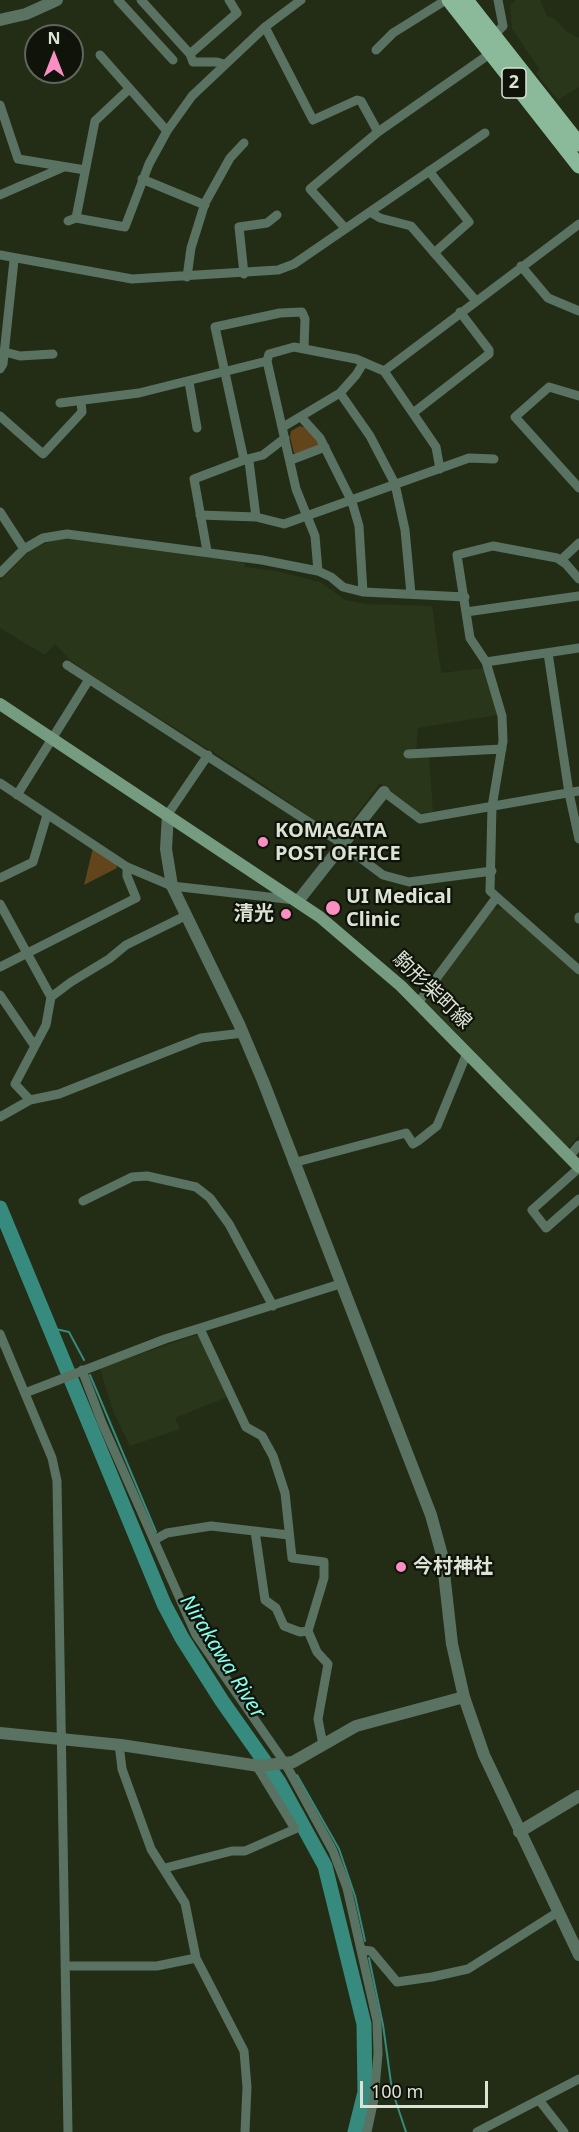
<!DOCTYPE html>
<meta charset="utf-8">
<style>
body{margin:0}
#map{position:relative;width:579px;height:2132px;overflow:hidden;background:#232d16;font-family:"Noto Sans",sans-serif}
canvas{display:block}
.north{position:absolute;left:24px;top:24px;width:60px;height:60px;box-sizing:border-box;background:#0f1309;border:2px solid #61665b;border-radius:50%;rotate:0deg;font-size:16px;font-weight:700;line-height:24px;text-align:center;color:#dce3d5}
.north::after{content:'';display:block;margin:auto;width:21px;height:27px;background:#fb8fc4;clip-path:polygon(50% 0,100% 100%,50% 72%,0 100%)}
.scale{position:absolute;left:360px;top:2081px;width:128px;height:27px;box-sizing:border-box;border:3px solid #dce3d5;border-top:0;padding-left:8px;font-size:18px;line-height:21px;white-space:nowrap;color:#dce3d5;-webkit-text-stroke:4px #0f1309;paint-order:stroke}
</style>
<div id="map">
<canvas width="579" height="2132"></canvas>
<div class="north">N</div>
<div class="scale">100 m</div>
</div>
<script>
const g = document.querySelector('canvas').getContext('2d');
g.lineJoin = 'round';
function paint(path, color) { g.fillStyle = color; g.fill(path, 'evenodd'); }
const shape = rows => new Path2D(rows.map(r => 'M' + r).join(''));
function trace(path, color, width, dash) { g.strokeStyle = color; g.lineWidth = width; g.lineCap = dash ? 'butt' : 'round'; g.setLineDash(dash || []); g.stroke(path); }
function label(font, color, halo, rows, align = 'center') {
  g.font = font + ' "Noto Sans","Noto Sans JP",sans-serif'; g.lineWidth = 4.5; g.setLineDash([]); g.textBaseline = 'middle'; g.strokeStyle = halo; g.fillStyle = color; for (const [text, x, y, turn = 0] of rows) {
    g.save(); g.translate(x, y); g.rotate((+turn || 0) * Math.PI / 180); g.textAlign = isNaN(turn) ? turn : align; if (halo) g.strokeText(text, 0, 0); g.fillText(text, 0, 0); g.restore();
  }
}
paint(shape([
 [516,0,540,0,547,16,555,19,566,31,579,38,579,87,558,100,536,73,540,70,512,29,510,5],
 [61,537,244,561,245,567,280,572,320,582,345,600,366,604,432,606,441,673,484,668,497,715,418,728,416,757,429,756,433,812,419,813,380,783,341,835,336,835,251,776,91,675,69,659,55,644,45,655,0,628,0,581,30,550],
 [504,908,579,973,579,1135,568,1148,425,1001,492,909],
 [196,1335,200,1337,227,1397,175,1418,180,1429,130,1446,113,1411,100,1368]
]), '#2a3619');
paint(shape([
 [300,426,307,428,319,442,318,447,300,455,294,453,290,437,291,431],
 [93,848,116,863,117,868,84,885]
]), '#63451b');
trace(shape([
 [51,1328,69,1332,84,1360],
 [90,1375,156,1532],
 [297,1775,339,1849,355,1896,365,1941],
 [369,1958,383,2025,392,2090,406,2132]
]), '#378a7e', 2);
trace(shape([
 [0,1208,164,1604,182,1638,222,1701,279,1782,325,1866,364,2024,365,2092,355,2132]
]), '#378a7e', 15);
trace(shape([
 [118,0,173,60],
 [141,0,190,54,193,62,217,62,224,64],
 [265,27,313,120,357,100,361,101,378,132],
 [493,36,503,26,498,0],
 [376,50,393,33,446,0],
 [190,54,237,13,229,0],
 [100,55,167,131],
 [0,105,18,159,85,170],
 [429,171,469,222,434,253],
 [142,179,205,205],
 [0,195,64,167],
 [370,212,380,218,411,226,476,301],
 [76,218,95,121,129,89],
 [68,221,76,218,125,227,149,164,167,131,192,96,265,27,301,0],
 [345,228,310,189,378,132,491,53],
 [0,255,132,279,278,270,294,264,485,133],
 [521,266,548,298,579,311],
 [244,274,239,227,267,223,277,215],
 [187,277,191,248,205,203,230,158,244,143],
 [5,352,20,356,53,354],
 [267,361,269,354,294,347,356,359,384,371,436,447,440,469],
 [0,369,3,364,14,260],
 [384,371,579,224],
 [189,382,197,428],
 [340,393,370,436,395,484,405,530,411,594],
 [579,396,549,387,515,417,579,488],
 [60,403,139,393,267,361,296,489,315,536,318,571],
 [413,413,489,354,489,350,460,312],
 [0,416,43,454,82,412,81,402],
 [301,417,320,438,352,502,359,526,363,592],
 [283,427,340,393,356,375,364,362],
 [244,460,215,327,280,313,302,312,305,319,304,348],
 [291,460,325,447],
 [249,461,256,517],
 [0,512,24,549],
 [200,515,256,517,284,524,469,458,494,459],
 [207,551,194,479,244,460,263,455,285,438],
 [561,560,579,543],
 [0,573,24,549,43,538,67,534,262,560,318,571,331,577,343,587,363,592,465,597],
 [579,579,566,564,557,558,493,546,457,555,470,638,486,662,502,716,503,741,492,807,490,891,579,970],
 [466,612,579,596],
 [548,653,569,793,579,839],
 [486,662,579,648],
 [67,665,335,839,383,875,409,882,492,871],
 [408,754,502,749],
 [0,783,127,867,172,886,295,900],
 [384,792,420,819,579,791],
 [17,795,88,681],
 [168,814,208,755],
 [0,878,33,862,47,815],
 [0,904,51,997],
 [579,917,579,919],
 [0,967,136,898,127,876,127,867],
 [0,995,34,1045],
 [418,1003,496,898],
 [30,1100,15,1084,46,1025,51,997,71,982,109,959,126,945,185,916],
 [0,1117,30,1100,59,1094,201,1038,243,1033],
 [569,1157,579,1145],
 [293,1163,406,1133,413,1144,418,1141,437,1126,467,1053],
 [579,1168,532,1210,546,1228,579,1199],
 [83,1201,132,1177,147,1176,196,1187,210,1198,229,1224,273,1306],
 [200,1329,246,1427,262,1436,273,1456,285,1493,292,1558,324,1562,324,1578,308,1631,317,1652,328,1664,318,1719,323,1745],
 [0,1334,52,1458,57,1481,68,2132],
 [82,1370,102,1423,196,1635,285,1763,333,1851,347,1888,377,2021,378,2054,374,2099,367,2132],
 [25,1393,165,1339,340,1284],
 [255,1531,265,1600,276,1608,284,1626,300,1632,308,1631],
 [154,1540,167,1533,211,1526,289,1535],
 [119,1744,122,1769,151,1849,185,1903,196,1958,244,2051,247,2087,245,2132],
 [165,1868,232,1851,245,1851,295,1829,256,1765],
 [362,1950,371,1951,397,1982,432,1977,468,1969,558,1912],
 [65,1966,157,1966,196,1958],
 [539,2100,564,2132],
 [477,2132,579,2079]
]), '#5a7262', 9);
trace(shape([
 [0,20,26,14,57,0],
 [168,814,166,849,172,886,239,1024,263,1081,431,1515,442,1555,452,1644,464,1697,484,1755,579,1955],
 [298,901,384,792],
 [0,1733,121,1745,259,1766,293,1762,356,1726,464,1697],
 [519,1832,579,1796]
]), '#5a7262', 12);
trace(shape([
 [0,704,320,917,401,986,579,1167]
]), '#759b81', 12);
trace(shape([
 [449,0,579,166],
 [466,0,579,144]
]), '#8aba9a', 15);
for (const [x, y, r, color] of [
 [263,842,6,"#fb8fc4"],
 [333,908,8,"#fb8fc4"],
 [286,914,6,"#fb8fc4"],
 [401,1567,6,"#fb8fc4"]
]) { const dot = new Path2D(); dot.arc(x, y, r, 0, 2 * Math.PI); g.fillStyle = color; g.fill(dot); trace(dot, '#0f1309', 2); }
for (const [x, y, w] of [
 [514,83,24]
]) { const box = new Path2D(); box.roundRect(x - w / 2, y - 15, w, 30, 4.5); g.fillStyle = '#0f1309'; g.fill(box); trace(box, '#dce3d5', 1.5); }
label('bold 18px', '#dce3d5', null, [
 ["2",514,83]
]);
label('bold 20px', '#dce3d5', '#0f1309', [
 ["KOMAGATA",275,831],
 ["POST OFFICE",275,854],
 ["UI Medical",346,897],
 ["Clinic",346,920],
 ["清光",274,914,"right"],
 ["今村神社",413,1567]
], 'left');
label('20px', '#dce3d5', '#0f1309', [
 ["駒形柴町線",432,991,44]
]);
label('italic 21px', '#86fdeb', '#0f1309', [
 ["Nirakawa River",222,1657,58]
]);
</script>
